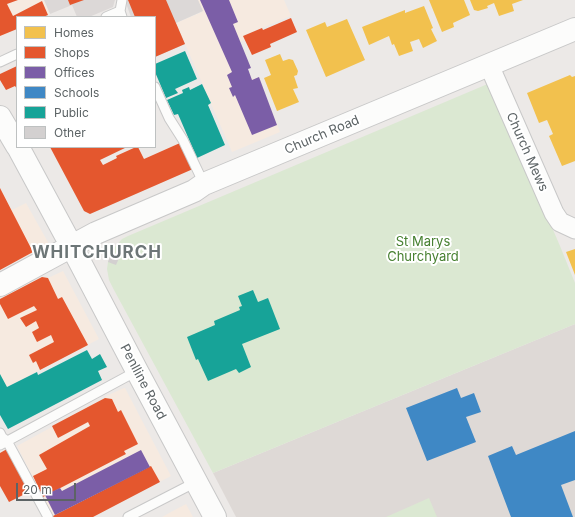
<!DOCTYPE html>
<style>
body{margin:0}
#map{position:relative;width:575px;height:517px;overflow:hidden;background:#ece9e7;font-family:Inter,sans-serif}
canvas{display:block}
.legend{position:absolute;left:16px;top:16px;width:140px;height:132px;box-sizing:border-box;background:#fff;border:1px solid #bec1c1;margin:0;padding:5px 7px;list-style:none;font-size:12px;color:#5c6365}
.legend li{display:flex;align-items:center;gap:8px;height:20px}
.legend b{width:20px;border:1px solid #bec1c1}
.scale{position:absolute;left:16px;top:483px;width:60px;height:18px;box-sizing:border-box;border:2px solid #5c6365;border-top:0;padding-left:5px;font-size:12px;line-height:14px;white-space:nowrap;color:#5c6365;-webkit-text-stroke:3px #fff;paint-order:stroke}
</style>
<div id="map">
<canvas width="575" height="517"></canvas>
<ul class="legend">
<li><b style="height:11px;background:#f2c14e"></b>Homes</li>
<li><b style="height:11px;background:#e4572e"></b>Shops</li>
<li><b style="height:11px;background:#7b5ea7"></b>Offices</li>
<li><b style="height:11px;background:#3f88c5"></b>Schools</li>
<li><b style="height:11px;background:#17a398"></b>Public</li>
<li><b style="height:11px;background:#d3d0d0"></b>Other</li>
</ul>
<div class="scale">20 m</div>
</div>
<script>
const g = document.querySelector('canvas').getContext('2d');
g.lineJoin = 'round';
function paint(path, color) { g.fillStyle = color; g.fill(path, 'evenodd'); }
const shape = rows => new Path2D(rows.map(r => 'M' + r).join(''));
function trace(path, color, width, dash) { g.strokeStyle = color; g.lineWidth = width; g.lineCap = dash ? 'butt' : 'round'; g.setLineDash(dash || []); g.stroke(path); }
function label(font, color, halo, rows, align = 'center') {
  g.font = font + ' Inter,sans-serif'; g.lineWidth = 4; g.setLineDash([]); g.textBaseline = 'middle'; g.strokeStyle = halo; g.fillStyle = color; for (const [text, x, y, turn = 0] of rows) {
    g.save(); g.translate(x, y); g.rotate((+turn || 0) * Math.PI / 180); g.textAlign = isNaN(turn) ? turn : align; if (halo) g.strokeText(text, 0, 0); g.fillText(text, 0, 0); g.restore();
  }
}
paint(shape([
 [0,0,44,0,50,14,43,17,17,17,17,29,0,36],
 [198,0,284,0,291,16,244,35,245,40,240,42,251,68,248,69,252,79,259,77,280,132,232,152,176,23,202,12],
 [0,188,12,210,26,203,49,244,0,270],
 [63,271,99,339,0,391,0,299,42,277,48,278],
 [124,388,125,388,171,476,93,517,53,517,17,446,105,398,106,396],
 [186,504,193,517,162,517,171,512]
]), '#f6eae0');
paint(shape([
 [44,0,115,0,113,7,89,17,77,17,72,5,50,14],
 [127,0,198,0,203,11,176,23,185,44,155,57,155,17,131,17,127,6]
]), '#dcd8d7');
paint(shape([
 [575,324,575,517,236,517,213,473]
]), '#ded9d6');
paint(shape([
 [490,83,560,246,575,283,575,324,213,473,114,290,109,280,107,269,108,262,114,248,122,239,128,236],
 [429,498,437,517,386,517]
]), '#dbe8d2');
paint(shape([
 [429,0,464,0,470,15,453,23,454,27,442,32],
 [470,0,523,0,512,4,514,11,499,16,494,3,487,6,488,8,478,11,474,10],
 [424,6,433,28,431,29,437,41,423,48,419,39,410,42,413,51,399,56,394,44,392,45,389,36,369,45,362,27,405,10,405,13],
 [347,19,365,60,326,77,306,30,325,22,327,27],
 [280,54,283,61,289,59,293,60,298,71,297,75,294,76,298,88,293,89,299,102,277,111,264,78,271,75,265,60],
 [570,75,572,77,575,76,575,161,562,166,549,136,553,134,547,120,539,123,527,93],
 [575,249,575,275,566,252]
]), '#f2c14e');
paint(shape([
 [0,0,18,0,7,4,13,16,42,1,48,15,43,17,17,17,17,29,0,36],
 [68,0,84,0,70,5],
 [128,0,166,0,185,44,155,57,155,17,135,17],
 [291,18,297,32,270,44,271,47,252,55,243,36,262,28,263,30],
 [17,66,17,89,15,86,6,90,0,80,0,74],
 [180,143,193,169,90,214,84,211,50,147,127,147,100,160,103,165,117,158,116,156,136,147,138,147,144,159],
 [0,188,33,252,0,270],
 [42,277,48,278,58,299,62,297,88,345,40,370,36,361,33,363,29,355,54,342,51,335,37,342,32,332,39,328,36,321,26,327,20,318,37,310,34,306,8,319,0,304,0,299],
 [105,398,112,399,118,412,121,410,138,444,124,451,126,454,43,497,33,476,47,469,39,455,90,426,88,422,58,438,52,426],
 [7,449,29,492,9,502,0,486,0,453],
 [151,466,160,482,93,517,51,517]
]), '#e4572e');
paint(shape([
 [200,0,229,0,238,22,233,24,251,68,248,69,252,80,259,77,277,125,252,135,235,95,233,97,229,88,232,87,227,75,232,72],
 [141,450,150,467,55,515,45,495,60,488,62,491]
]), '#7b5ea7');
paint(shape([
 [457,388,461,398,474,393,481,412,466,417,476,442,427,461,406,408],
 [575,431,575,480,561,485,573,517,511,517,488,456,512,446,516,455]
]), '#3f88c5');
paint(shape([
 [185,51,197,79,175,89,178,93,166,98,155,72,155,64],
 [202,84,211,103,208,105,225,145,197,158,178,114,174,115,167,100,183,93,182,90,189,87,190,90],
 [253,290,258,302,268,298,280,329,242,344,251,367,239,373,236,369,208,381,198,359,196,360,187,337,215,325,214,321,240,310,239,307,242,306,238,296],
 [87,350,92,359,100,354,107,367,98,371,102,380,8,429,0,415,0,374,7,387,37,372,38,375]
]), '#17a398');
paint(shape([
 [111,253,120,256,116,265,108,262]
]), '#d3d0d0');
const lane = shape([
 [122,0,120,11,122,17],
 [106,17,120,11],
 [0,62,17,54],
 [155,87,169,118,183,140,204,184],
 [0,433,2,437,7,441,48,517],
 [0,445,137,371],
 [128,517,196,482]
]);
const street = shape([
 [489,65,554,213,560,222,575,229]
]);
const secondary = shape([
 [0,117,17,146],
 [18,147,72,247,137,371,215,517],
 [0,285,96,233,194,191,204,184,575,29]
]);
trace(lane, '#c8c8c8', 11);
trace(street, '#c8c8c8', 21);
trace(secondary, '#c8c8c8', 24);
trace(lane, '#fcfcfb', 9);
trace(street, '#fcfcfb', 19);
trace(secondary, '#fcfcfb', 22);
label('13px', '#5c6365', '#fff', [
 ["Church Road",322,135,-23],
 ["Church Mews",527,152,66],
 ["Penlline Road",143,382,62]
]);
label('13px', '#478031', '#fff', [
 ["St Marys",423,242],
 ["Churchyard",423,257]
]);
g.letterSpacing = '1px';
label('bold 17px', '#6d7677', '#fff', [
 ["WHITCHURCH",97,253]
]);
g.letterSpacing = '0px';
</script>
